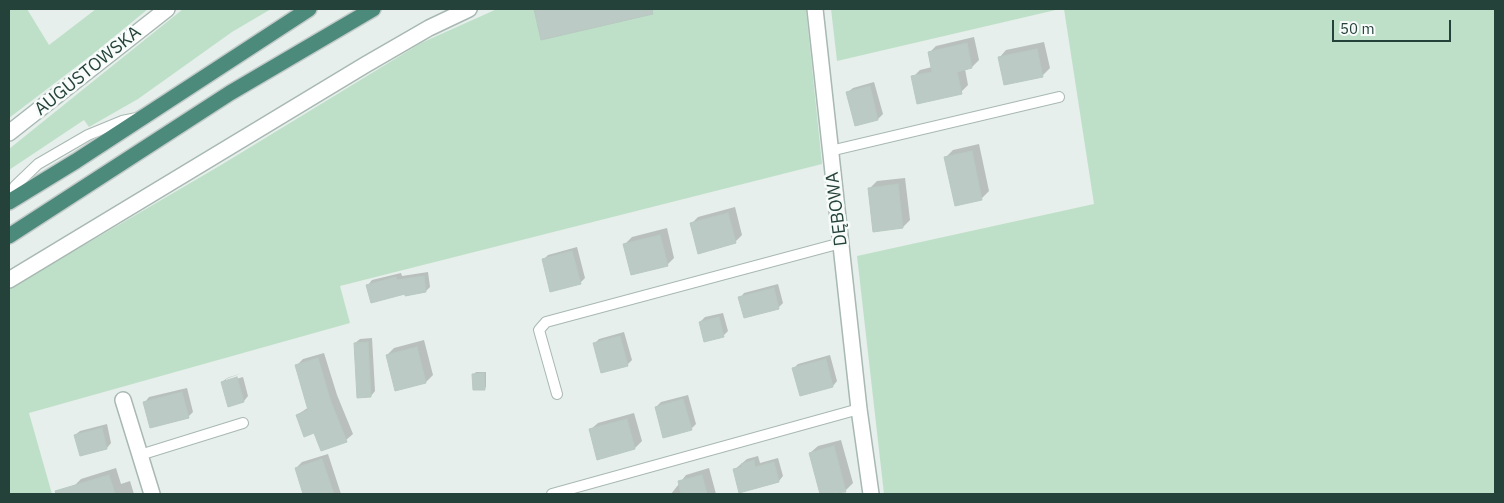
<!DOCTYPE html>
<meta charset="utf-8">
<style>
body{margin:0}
#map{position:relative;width:1504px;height:503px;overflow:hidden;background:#e6efeb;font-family:"IBM Plex Sans",sans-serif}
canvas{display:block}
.frame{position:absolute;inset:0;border:10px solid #24423a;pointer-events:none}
.scale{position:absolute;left:1332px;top:20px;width:119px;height:22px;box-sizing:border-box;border:2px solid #24423a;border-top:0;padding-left:6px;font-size:15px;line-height:18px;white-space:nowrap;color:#24423a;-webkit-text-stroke:4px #f7fbf9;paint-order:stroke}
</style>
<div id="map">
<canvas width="1504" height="503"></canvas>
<div class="frame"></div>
<div class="scale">50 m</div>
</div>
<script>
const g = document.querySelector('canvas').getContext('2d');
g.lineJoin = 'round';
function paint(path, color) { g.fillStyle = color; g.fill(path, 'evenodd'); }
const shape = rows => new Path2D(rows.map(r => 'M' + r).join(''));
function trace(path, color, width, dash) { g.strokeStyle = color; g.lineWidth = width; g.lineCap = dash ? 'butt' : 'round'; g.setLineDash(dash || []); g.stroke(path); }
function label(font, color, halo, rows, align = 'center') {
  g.font = font + ' "IBM Plex Sans",sans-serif'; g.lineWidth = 5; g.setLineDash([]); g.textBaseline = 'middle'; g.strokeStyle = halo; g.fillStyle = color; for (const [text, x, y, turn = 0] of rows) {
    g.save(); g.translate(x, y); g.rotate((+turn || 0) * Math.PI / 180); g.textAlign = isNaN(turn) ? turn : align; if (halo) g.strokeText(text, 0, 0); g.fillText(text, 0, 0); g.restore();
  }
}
paint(shape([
 [11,9,27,9,49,45,96,9,148,9,93,54,9,118,9,10],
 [183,9,271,9,232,32,138,99,89,127,84,120,9,170,9,149],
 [497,9,806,9,822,164,340,286,350,323,29,413,52,494,9,494,9,289,221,165,421,43],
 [831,9,1060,9,837,61],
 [1064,9,1495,9,1495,494,884,494,857,256,1094,204]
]), '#bfe0c8');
paint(shape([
 [537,9,647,9,640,16],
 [974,37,979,60,972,67,965,69,968,85,961,92,913,77,920,70,932,67,929,53,936,46],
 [1044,42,1050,68,1043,75,999,58,1006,50],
 [874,82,883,114,878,119,856,124,848,92,853,88],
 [979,144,989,191,982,198,956,204,946,157,953,150],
 [905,178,910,220,903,227,870,188,877,181],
 [735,207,742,235,735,242,691,224,698,217],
 [667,228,674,258,667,265,625,244,632,237],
 [577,247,585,278,580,283,543,260,548,255],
 [428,272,430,287,426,291,368,285,372,280,401,273,402,276],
 [778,284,783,303,778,308,740,298,744,293],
 [723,313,728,331,723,336,700,322,705,317],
 [624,332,632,360,627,365,594,344,599,339],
 [372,338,375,391,371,396,355,343,360,339],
 [424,340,433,375,426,382,396,390,387,355,394,348],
 [324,353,337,395,353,434,346,440,315,432,297,415,309,407,296,366,303,359],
 [830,355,837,381,833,386,794,368,798,364],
 [476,372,486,372,486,387,484,389,474,374],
 [242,373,226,379,226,382,243,377,248,396,244,401,229,405,222,382,227,378],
 [187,388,193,412,189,416,151,427,145,402,149,397],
 [688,395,696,424,691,429,656,407,661,402],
 [634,413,642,441,635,448,590,430,598,423],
 [107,424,111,443,107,448,75,435,80,431],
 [841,440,853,483,846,490,821,494,810,453,818,446],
 [328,454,341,494,304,494,296,468,302,462],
 [758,456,760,463,778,458,783,476,779,481,734,470,747,459],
 [116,468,121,484,130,481,134,494,77,494,74,486,81,479],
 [709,468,716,494,671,494,686,475]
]), '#0003');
const building = shape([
 [534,9,652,9,653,14,541,40,534,9],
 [967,43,972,68,957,72,962,94,917,104,911,76,932,72,928,52,967,43],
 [1037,49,1043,77,1004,85,998,57,1037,49],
 [870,86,878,120,855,126,846,92,870,86],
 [972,151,982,200,955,206,944,157,972,151],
 [898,184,903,228,873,232,868,188,898,184],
 [728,213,736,243,698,254,690,223,728,213],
 [660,235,668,266,631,275,623,244,660,235],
 [572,251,581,284,550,292,542,259,572,251],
 [424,276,426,292,405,296,405,294,371,303,366,285,396,277,397,280,424,276],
 [774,288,779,309,744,318,738,297,774,288],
 [719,317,724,337,704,342,699,322,719,317],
 [620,336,628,366,601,373,593,343,620,336],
 [368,342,371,397,357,398,354,343,368,342],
 [417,347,426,383,395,391,386,355,417,347],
 [318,358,331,402,347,442,321,451,314,433,304,437,296,415,308,410,295,365,318,358],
 [826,359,833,387,800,396,792,368,826,359],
 [484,373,485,390,473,390,472,374,484,373],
 [237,377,244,402,228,407,221,382,237,377],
 [182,392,189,418,150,428,143,402,182,392],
 [683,399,692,430,663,438,655,407,683,399],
 [627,419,635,449,597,460,589,429,627,419],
 [102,428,107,449,80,456,74,435,102,428],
 [834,446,846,492,820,494,809,453,834,446],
 [322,459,334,494,303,494,295,468,322,459],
 [754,460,755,467,774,462,779,482,739,493,733,469,742,467,741,464,754,460],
 [109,475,115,494,56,494,55,491,109,475],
 [702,475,707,494,681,494,678,481,702,475]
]);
paint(building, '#bbcac4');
trace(building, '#b8c9c2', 1);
const service = shape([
 [830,151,1059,97],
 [9,199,15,186,38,164,88,135,122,121,137,118],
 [557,394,539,330,546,322,841,243],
 [140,455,243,423],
 [552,494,859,409]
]);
const minor = shape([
 [815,9,859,409,871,494],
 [9,133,167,9],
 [9,280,365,65,429,28,469,9],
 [123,400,152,494]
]);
const trunk = shape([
 [9,202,76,161,309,9],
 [9,236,230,93,373,9]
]);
trace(service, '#a8b8b2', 12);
trace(minor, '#a8b8b2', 18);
trace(trunk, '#c2cac8', 18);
trace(service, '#fff', 10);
trace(minor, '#fff', 15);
trace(trunk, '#4c8a7c', 15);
label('18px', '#24423a', '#f7fbf9', [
 ["AUGUSTOWSKA",88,71,-39],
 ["DĘBOWA",837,209,-97]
]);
</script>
